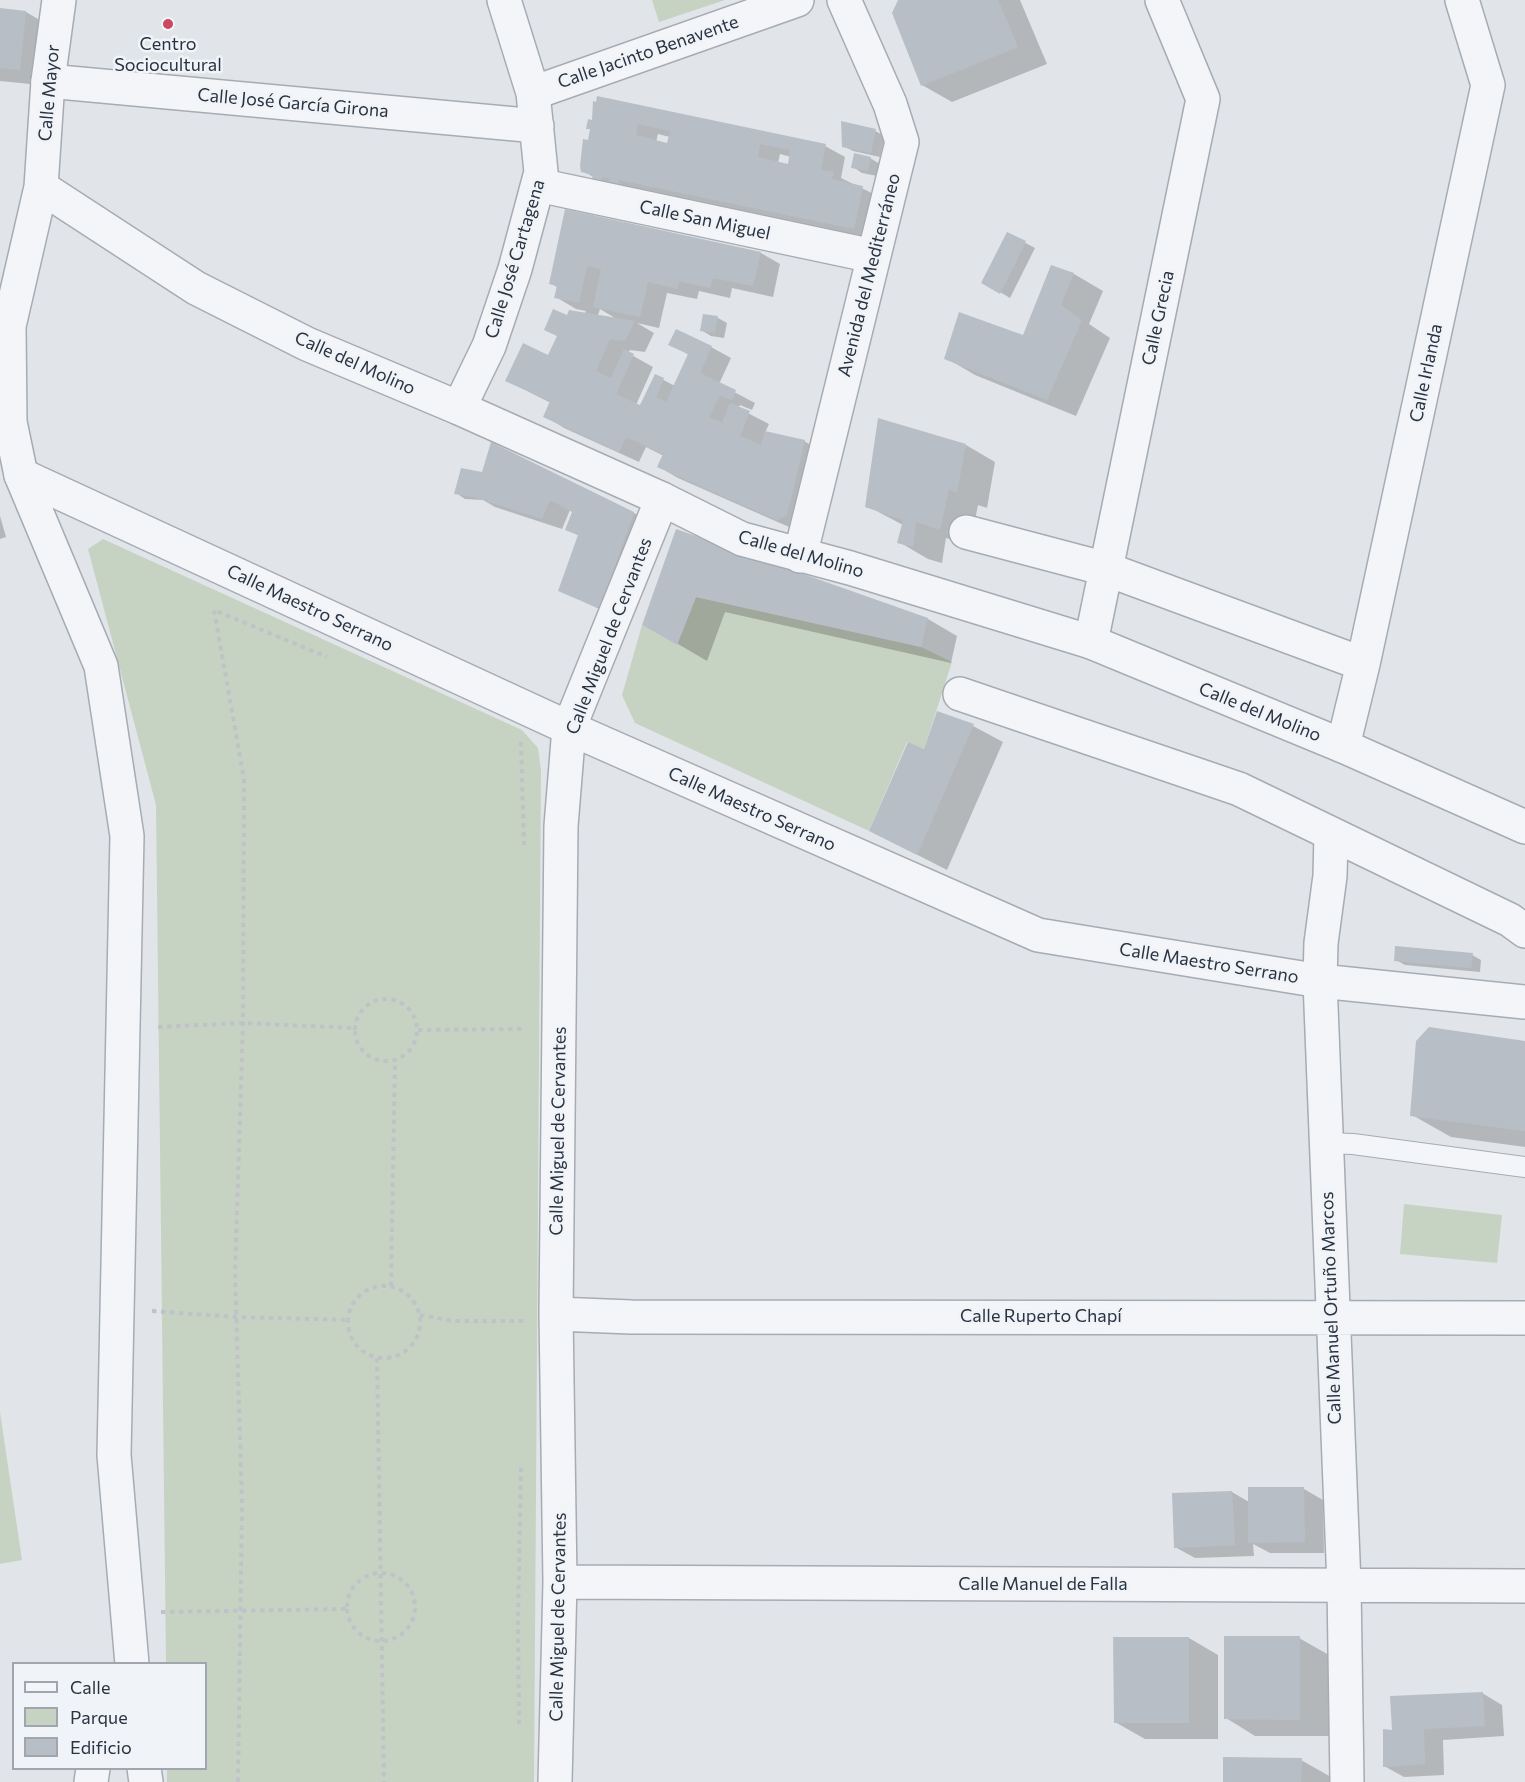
<!DOCTYPE html>
<meta charset="utf-8">
<style>
body{margin:0}
#map{position:relative;width:1525px;height:1782px;overflow:hidden;background:#e1e5e9;font-family:Commissioner,sans-serif}
canvas{display:block}
.legend{position:absolute;left:12px;top:1662px;width:195px;height:108px;box-sizing:border-box;background:#f0f3f7;border:2px solid #a1a6ae;margin:0;padding:8px 10px;list-style:none;font-size:18px;color:#2a3341}
.legend li{display:flex;align-items:center;gap:12px;height:30px}
.legend b{width:30px;border:2px solid #a1a6ae}
</style>
<div id="map">
<canvas width="1525" height="1782"></canvas>
<ul class="legend">
<li><b style="height:8px;background:#f4f5f8"></b>Calle</li>
<li><b style="height:16px;background:#c7d3c2"></b>Parque</li>
<li><b style="height:16px;background:#b8bec6"></b>Edificio</li>
</ul>
</div>
<script>
const g = document.querySelector('canvas').getContext('2d');
g.lineJoin = 'round';
function paint(path, color) { g.fillStyle = color; g.fill(path, 'evenodd'); }
const shape = rows => new Path2D(rows.map(r => 'M' + r).join(''));
function trace(path, color, width, dash) { g.strokeStyle = color; g.lineWidth = width; g.lineCap = dash ? 'butt' : 'round'; g.setLineDash(dash || []); g.stroke(path); }
function label(font, color, halo, rows, align = 'center') {
  g.font = font + ' Commissioner,sans-serif'; g.lineWidth = 5; g.setLineDash([]); g.textBaseline = 'middle'; g.strokeStyle = halo; g.fillStyle = color; for (const [text, x, y, turn = 0] of rows) {
    g.save(); g.translate(x, y); g.rotate((+turn || 0) * Math.PI / 180); g.textAlign = isNaN(turn) ? turn : align; if (halo) g.strokeText(text, 0, 0); g.fillText(text, 0, 0); g.restore();
  }
}
paint(shape([
 [652,0,725,0,659,22],
 [103,539,522,730,538,748,541,770,534,1782,167,1782,167,1769,206,1768,206,1664,166,1663,156,805,88,549],
 [696,597,921,647,952,662,924,749,907,742,869,831,635,723,622,695,642,625,677,645],
 [1404,1204,1502,1215,1497,1263,1400,1254],
 [0,1412,22,1560,0,1564]
]), '#c7d3c2');
paint(shape([
 [903,0,1020,0,1047,64,952,102,922,85],
 [0,9,26,12,55,29,50,86,0,81],
 [596,111,825,146,845,157,841,178,882,198,874,239,614,189,583,171,592,130,588,128],
 [658,134,670,137,669,144,656,142],
 [780,154,791,157,789,166,778,163],
 [875,131,885,136,880,157,853,151,843,146],
 [870,158,880,164,877,176,862,173,853,167],
 [566,211,761,253,780,264,773,297,732,288,730,298,699,291,697,299,667,293,659,328,637,323,654,333,645,352,630,350,628,353,653,367,636,405,641,407,656,376,675,386,689,355,670,344,711,347,731,358,719,384,755,403,752,410,740,405,738,408,769,424,765,433,804,441,824,453,798,531,678,478,659,467,664,456,646,447,639,462,564,428,545,416,551,403,507,381,549,357,567,317,585,313,586,311,576,309,556,297,558,288,551,283],
 [600,309,615,318,598,315],
 [1008,234,1035,248,1010,298,983,282],
 [1052,267,1074,274,1103,291,1089,324,1110,338,1076,416,975,375,946,358,1024,337],
 [704,315,718,318,727,323,724,338,711,336,701,330],
 [966,445,995,462,987,508,978,505,970,545,946,538,942,563,928,559,899,542,903,525,867,506],
 [462,469,634,513,653,524,620,619,560,590,579,536,567,529,574,512,570,510,562,529,495,507,483,500,465,499,456,493],
 [0,516,6,537,0,539],
 [677,531,928,619,957,636,951,663,725,612,707,661,644,624],
 [938,713,973,726,1003,742,947,870,871,831,925,751],
 [1472,955,1481,960,1480,972,1405,965,1396,960],
 [1525,1042,1525,1147,1451,1137,1412,1115],
 [1304,1489,1323,1500,1324,1553,1270,1553,1253,1544,1254,1556,1195,1558,1175,1547,1232,1492,1249,1502],
 [1189,1638,1218,1655,1218,1739,1145,1739,1115,1722],
 [1299,1638,1329,1655,1329,1736,1255,1736,1226,1718],
 [1482,1693,1502,1705,1504,1736,1443,1740,1444,1775,1404,1777,1384,1766,1394,1731],
 [1301,1760,1331,1777,1331,1782,1224,1782]
]), '#0003');
paint(shape([
 [898,0,998,0,1018,47,921,86,892,13],
 [0,8,26,11,20,70,0,68],
 [597,96,826,144,821,170,834,172,832,179,863,186,854,229,619,180,618,184,608,182,609,178,602,177,601,181,592,179,593,175,581,172,580,166,583,139,588,140,590,129,586,129,588,119,592,120,593,101,596,102],
 [638,124,670,131,667,143,636,135],
 [760,144,790,150,788,164,758,157],
 [841,121,876,129,871,153,842,147],
 [854,153,871,157,868,171,851,168],
 [565,209,761,252,753,286,713,278,710,288,679,281,678,289,648,282,640,317,593,307,601,269,587,266,579,303,554,298,557,286,549,284],
 [1007,232,1026,241,1000,294,981,283],
 [1051,265,1074,273,1061,305,1082,320,1047,400,944,359,959,312,1023,335],
 [553,309,567,315,569,310,635,321,625,341,610,339,596,371,611,378,624,349,634,354,616,394,640,405,655,374,664,378,656,397,666,402,688,354,668,345,676,329,712,346,700,373,736,390,732,400,720,395,709,417,722,423,730,403,750,411,740,436,761,445,765,431,805,440,787,515,777,520,657,467,663,454,626,437,619,452,543,417,550,401,505,381,523,343,548,355,557,336,544,330],
 [703,314,718,316,715,333,700,331],
 [878,418,966,444,957,493,949,489,940,530,916,522,913,547,897,543,903,520,865,507],
 [491,442,634,512,600,609,558,591,578,535,565,530,572,512,550,500,542,519,474,497,454,494,461,468,482,472],
 [676,529,928,618,921,647,696,597,677,645,642,625],
 [937,711,974,724,917,855,869,831,908,742,924,749],
 [1395,946,1473,953,1471,968,1394,961],
 [1429,1027,1525,1041,1525,1131,1410,1116,1416,1041],
 [1248,1487,1304,1487,1305,1542,1248,1543],
 [1232,1491,1235,1545,1174,1548,1172,1493],
 [1224,1636,1300,1636,1300,1720,1224,1719],
 [1113,1637,1189,1637,1189,1723,1114,1723],
 [1483,1692,1485,1726,1424,1729,1425,1764,1383,1767,1383,1729,1392,1730,1390,1696],
 [1223,1757,1302,1758,1301,1782,1223,1782]
]), '#b8bec6');
const service = shape([
 [1325,1143,1353,1144,1525,1167]
]);
const minor = shape([
 [48,81,537,126],
 [533,93,797,0],
 [538,185,873,256],
 [459,408,489,346,515,269,541,172,533,93,504,0],
 [21,475,569,728,1038,935,1320,981,1525,1002],
 [966,532,1106,569,1363,664],
 [800,556,902,142,890,104,844,0],
 [1091,642,1203,99,1162,0],
 [960,694,1239,789,1510,920,1525,931],
 [1343,746,1363,664,1488,85,1462,0],
 [1331,834,1330,876,1321,943,1320,981,1344,1585,1347,1782],
 [556,1314,631,1317,1525,1318],
 [560,1582,1525,1586],
 [555,1782,560,1582,556,1314,561,826,569,728,662,499]
]);
const tertiary = shape([
 [59,0,48,81,41,187,9,326,10,422,21,475,101,666,127,836,114,1455,132,1664],
 [41,187,196,288,307,344,459,408,662,499,742,539,850,568,1091,642,1343,746,1525,827],
 [144,1768,146,1782],
 [91,1782,93,1768]
]);
trace(service, '#a6acb3', 22);
trace(minor, '#a6acb3', 36);
trace(tertiary, '#a6acb3', 36);
trace(shape([
 [521,742,524,845],
 '355 1030a31 31 0 1 1 62 0a31 31 0 1 1-62 0Z',
 [158,1027,243,1023,355,1028],
 [418,1030,525,1029],
 '348 1322a36 36 0 1 1 72 0a36 36 0 1 1-72 0Z',
 [391,1286,395,1061],
 [152,1311,236,1317,347,1320],
 [420,1315,454,1321,524,1321],
 [377,1358,384,1782],
 '347 1607a34 34 0 1 1 68 0a34 34 0 1 1-68 0Z',
 [161,1612,347,1609],
 [519,1724,518,1620,521,1465],
 [238,1782,242,1505,235,1273,243,1023,244,779,214,610,327,657]
]), '#bfc3c8', 4, [4.5, 4.5]);
trace(service, '#f4f5f8', 20);
trace(minor, '#f4f5f8', 33);
trace(tertiary, '#f4f5f8', 33);
for (const [x, y, r, color] of [
 [168,24,6,"#cc4862"]
]) { const dot = new Path2D(); dot.arc(x, y, r, 0, 2 * Math.PI); g.fillStyle = color; g.fill(dot); trace(dot, '#f0f3f7', 2); }
label('18px', '#2a3341', '#f0f3f7', [
 ["Centro",168,44],
 ["Sociocultural",168,65]
]);
label('18px', '#2a3341', '#f0f3f7', [
 ["Calle Jacinto Benavente",648,52,-19],
 ["Calle Mayor",49,93,-85],
 ["Calle José García Girona",293,103,5],
 ["Calle San Miguel",705,220,12],
 ["Calle José Cartagena",515,259,-73],
 ["Avenida del Mediterráneo",869,275,-76],
 ["Calle Grecia",1158,318,-78],
 ["Calle del Molino",355,363,24],
 ["Calle Irlanda",1426,373,-78],
 ["Calle del Molino",801,554,16],
 ["Calle Maestro Serrano",310,608,25],
 ["Calle Miguel de Cervantes",609,636,-69],
 ["Calle del Molino",1260,712,22],
 ["Calle Maestro Serrano",752,809,24],
 ["Calle Maestro Serrano",1209,963,9],
 ["Calle Miguel de Cervantes",558,1131,-89],
 ["Calle Manuel Ortuño Marcos",1331,1308,-92],
 ["Calle Ruperto Chapí",1041,1316],
 ["Calle Manuel de Falla",1043,1584],
 ["Calle Miguel de Cervantes",558,1617,-89]
]);
</script>
